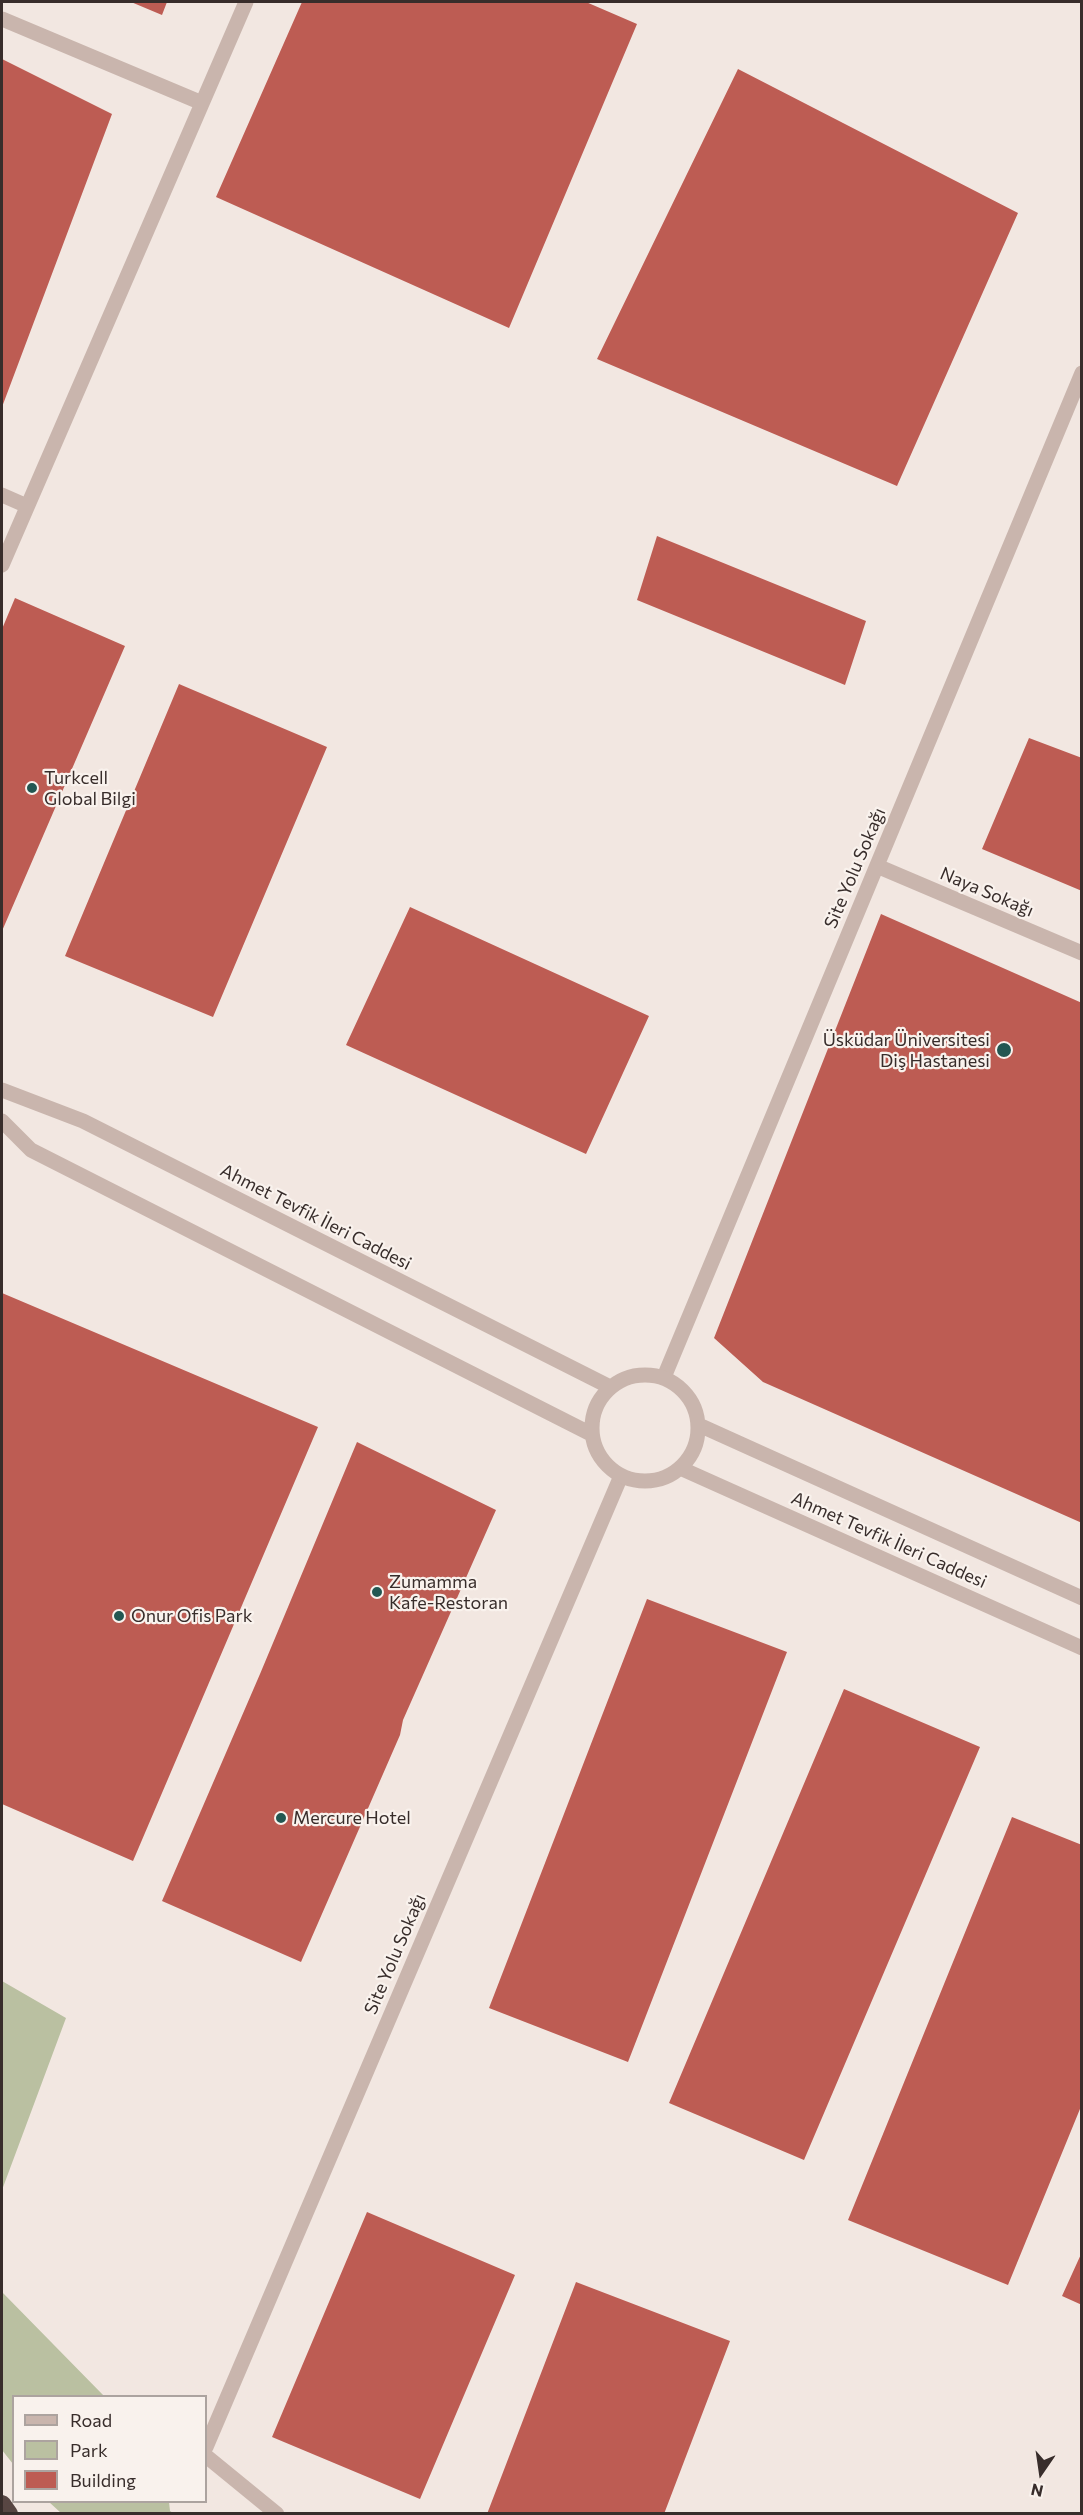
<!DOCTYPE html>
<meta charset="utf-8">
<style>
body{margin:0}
#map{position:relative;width:1083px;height:2515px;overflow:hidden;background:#f2e7e1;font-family:Commissioner,sans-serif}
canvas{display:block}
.frame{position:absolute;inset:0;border:3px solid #382d2b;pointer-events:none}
.legend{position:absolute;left:12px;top:2395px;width:195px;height:108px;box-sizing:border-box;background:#f9f2ed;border:2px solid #aca39f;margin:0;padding:8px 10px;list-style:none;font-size:18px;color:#382d2b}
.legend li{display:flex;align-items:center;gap:12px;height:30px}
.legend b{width:30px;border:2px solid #aca39f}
.north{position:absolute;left:1011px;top:2443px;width:60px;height:60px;-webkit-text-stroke:4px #f9f2ed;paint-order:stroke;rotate:193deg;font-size:16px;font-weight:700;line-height:24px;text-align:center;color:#382d2b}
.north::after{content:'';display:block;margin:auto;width:21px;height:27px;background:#382d2b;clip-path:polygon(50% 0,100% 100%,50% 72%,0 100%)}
</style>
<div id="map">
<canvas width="1083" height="2515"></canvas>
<div class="frame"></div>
<ul class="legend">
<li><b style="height:8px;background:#c9b5ad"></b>Road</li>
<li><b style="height:16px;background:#bac0a1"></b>Park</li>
<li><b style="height:16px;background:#bd5c53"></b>Building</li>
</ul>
<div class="north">N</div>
</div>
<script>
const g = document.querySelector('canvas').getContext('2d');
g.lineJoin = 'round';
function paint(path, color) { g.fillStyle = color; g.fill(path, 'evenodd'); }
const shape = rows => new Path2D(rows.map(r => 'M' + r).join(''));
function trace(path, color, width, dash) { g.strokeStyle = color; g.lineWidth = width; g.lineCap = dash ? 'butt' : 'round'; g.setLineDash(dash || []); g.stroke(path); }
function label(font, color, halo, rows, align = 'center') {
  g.font = font + ' Commissioner,sans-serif'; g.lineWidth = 4.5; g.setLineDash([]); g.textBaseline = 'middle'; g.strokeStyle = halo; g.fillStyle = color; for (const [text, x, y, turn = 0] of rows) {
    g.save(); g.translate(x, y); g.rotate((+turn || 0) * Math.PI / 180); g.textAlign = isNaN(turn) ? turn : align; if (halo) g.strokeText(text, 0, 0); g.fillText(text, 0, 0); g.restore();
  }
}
paint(shape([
 [2,1981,66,2018,2,2190],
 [2,2292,104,2396,14,2396,13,2464,2,2450],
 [49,2502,169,2502,170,2511,173,2513,61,2513]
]), '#bac0a1');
paint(shape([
 [131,2,167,2,162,15],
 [302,2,586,2,637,24,509,328,216,197],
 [2,59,112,114,2,407],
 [738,69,1018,213,897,486,597,359],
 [657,536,866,621,845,685,637,600],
 [15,598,125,646,2,931,2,629],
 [179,684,327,747,213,1017,65,956],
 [1029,738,1082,758,1082,891,982,849],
 [410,907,649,1016,586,1154,346,1045],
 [881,914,1082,1003,1082,1523,763,1382,714,1338],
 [2,1293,318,1427,133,1861,2,1804],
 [357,1442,496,1510,403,1720,400,1735,301,1962,162,1901,260,1674],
 [647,1599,787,1652,628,2062,489,2008],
 [844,1689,980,1747,804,2160,669,2103],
 [1012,1817,1082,1845,1082,2104,1008,2285,848,2220],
 [367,2212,515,2275,420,2499,272,2437],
 [1082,2252,1082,2305,1062,2296],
 [576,2282,730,2341,664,2514,487,2514]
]), '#bd5c53');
trace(shape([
 [2,19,202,103],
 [2,495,27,506],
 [2,565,246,2]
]), '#c9b5ad', 15);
trace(shape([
 [877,866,1082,953],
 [664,1377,1082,373],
 [206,2447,621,1476],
 [206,2456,277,2514]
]), '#c9b5ad', 15);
trace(shape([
 [2,1090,83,1121,610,1387],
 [2,1121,31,1150,591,1434],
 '592 1428a53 53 0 1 1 106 0a53 53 0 1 1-106 0Z',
 [699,1425,1082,1598],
 [680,1468,1082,1648]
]), '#c9b5ad', 15);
trace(shape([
 [2,2504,9,2514]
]), '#584643', 18);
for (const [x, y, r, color] of [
 [32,788,6,"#235752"],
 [1004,1050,8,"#235752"],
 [377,1592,6,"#235752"],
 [119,1616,6,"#235752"],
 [281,1818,6,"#235752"]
]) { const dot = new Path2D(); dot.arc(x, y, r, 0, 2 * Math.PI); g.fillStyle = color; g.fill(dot); trace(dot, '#f9f2ed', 2); }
label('18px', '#382d2b', '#f9f2ed', [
 ["Turkcell",44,778],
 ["Global Bilgi",44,799],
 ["Üsküdar Üniversitesi",990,1040,"right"],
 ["Diş Hastanesi",990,1061,"right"],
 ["Zumamma",389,1582],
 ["Kafe-Restoran",389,1603],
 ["Onur Ofis Park",131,1616],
 ["Mercure Hotel",293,1818]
], 'left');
label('18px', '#382d2b', '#f9f2ed', [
 ["Site Yolu Sokağı",855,868,-67],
 ["Naya Sokağı",987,892,23],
 ["Ahmet Tevfik İleri Caddesi",316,1217,27],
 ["Ahmet Tevfik İleri Caddesi",889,1540,24],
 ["Site Yolu Sokağı",395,1954,-67]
]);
</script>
